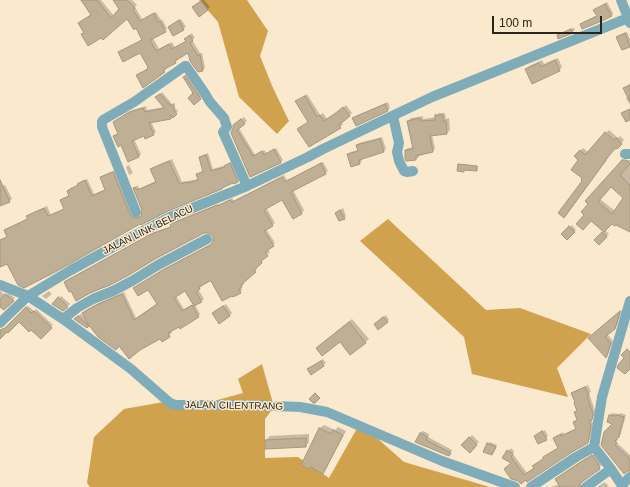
<!DOCTYPE html>
<style>
body{margin:0}
#map{position:relative;width:630px;height:487px;overflow:hidden;background:#fae9cd;font-family:Arial,sans-serif}
canvas{display:block}
.scale{position:absolute;left:492px;top:16px;width:110px;height:18px;box-sizing:border-box;border:2px solid #2b241a;border-top:0;padding-left:5px;font-size:12px;line-height:14px;white-space:nowrap;color:#2b241a;-webkit-text-stroke:3px #fae9cd;paint-order:stroke}
</style>
<div id="map">
<canvas width="630" height="487"></canvas>
<div class="scale">100 m</div>
</div>
<script>
const g = document.querySelector('canvas').getContext('2d');
g.lineJoin = 'round';
function paint(path, color) { g.fillStyle = color; g.fill(path, 'evenodd'); }
const shape = rows => new Path2D(rows.map(r => 'M' + r).join(''));
function trace(path, color, width, dash) { g.strokeStyle = color; g.lineWidth = width; g.lineCap = dash ? 'butt' : 'round'; g.setLineDash(dash || []); g.stroke(path); }
function label(font, color, halo, rows, align = 'center') {
  g.font = font + ' Arial,sans-serif'; g.lineWidth = 3; g.setLineDash([]); g.textBaseline = 'middle'; g.strokeStyle = halo; g.fillStyle = color; for (const [text, x, y, turn = 0] of rows) {
    g.save(); g.translate(x, y); g.rotate((+turn || 0) * Math.PI / 180); g.textAlign = isNaN(turn) ? turn : align; if (halo) g.strokeText(text, 0, 0); g.fillText(text, 0, 0); g.restore();
  }
}
paint(shape([
 [199,0,247,0,268,31,260,56,273,88,289,121,277,134,239,97,218,22],
 [388,219,486,310,520,308,591,334,557,368,568,397,472,374,464,337,360,241],
 [262,364,274,407,265,419,265,458,298,457,329,478,360,423,404,462,490,487,90,487,87,483,94,437,124,409,169,401,210,402,243,393,238,379]
]), '#d0a24e');
paint(shape([
 [84,0,101,0,114,16,121,9,114,0,132,0,137,5,135,7,142,19,156,12,161,20,162,19,167,29,153,38,159,49,172,42,175,48,186,41,185,39,192,33,195,38,192,40,200,53,202,53,205,68,203,70,199,71,189,52,177,59,178,60,175,62,165,68,166,69,164,72,137,76,149,67,141,52,120,52,123,50,143,39,136,27,128,17,85,32,79,23,91,14],
 [202,0,204,0,210,7,207,10,195,5],
 [607,2,613,13,611,16,581,25,583,22,598,15,595,10],
 [181,19,186,27,183,29,169,27],
 [574,28,575,30,572,32,558,35,560,33],
 [627,32,630,39,630,46,622,49,617,37,620,35],
 [558,58,562,67,559,70,526,69,529,66,542,60,544,64],
 [187,74,202,96,194,104,194,93,184,77],
 [630,84,630,105,626,98,628,96,624,88],
 [162,92,172,104,175,103,175,108,178,111,171,118,151,122,156,132,153,134,144,134,134,139,141,154,139,157,122,144,114,136,119,133,114,122,116,120,133,110,146,106,147,110,165,107,157,97],
 [307,94,320,115,323,113,327,119,341,110,346,105,352,113,341,122,343,124,340,127,310,146,309,122,297,101],
 [388,102,390,108,388,110,357,125,354,118,356,116],
 [439,113,445,113,446,119,449,118,450,130,447,133,432,135,435,148,433,151,418,154,419,157,416,159,406,150,408,148,414,147,408,121,411,118,423,116,423,119,436,117,436,116],
 [244,117,247,121,239,128,255,155,264,150,267,153,276,148,283,160,281,162,251,176,234,129,237,123],
 [609,130,618,138,620,136,624,140,617,148,616,147,608,156,609,157,567,214,583,180,580,160,576,156,583,148,588,152],
 [382,137,386,149,383,152,361,158,362,161,360,163,349,155,351,152,358,150,357,145,359,143],
 [208,153,213,169,226,165,232,161,240,179,238,182,233,182,167,210,8,263,0,264,0,241,2,239,8,236,5,230,8,228,28,218,27,216,30,214,47,206,51,215,65,208,61,201,63,198,70,195,68,191,70,188,78,185,80,182,87,179,94,194,106,189,101,177,104,175,115,170,135,215,141,216,143,210,134,188,138,185,139,189,156,181,151,170,154,167,172,159,182,182,199,179,197,174,200,172,204,170,200,157,203,155],
 [624,160,630,160,630,184,625,189,630,192,630,213,625,198,612,186,600,199,615,211,630,217,630,231,615,219,605,230,609,234,599,244,595,240,604,231,585,215],
 [323,162,328,171,325,173,293,190,304,210,302,213,293,217,282,198,266,207,275,223,266,229,275,243,267,249,270,252,263,258,264,259,256,267,257,269,243,282,244,284,241,287,242,290,240,292,211,279,202,284,202,286,198,289,204,299,195,305,200,314,198,316,170,330,172,333,162,340,160,337,120,345,90,325,87,327,77,317,81,314,86,319,83,313,86,310,99,303,124,292,136,318,158,303,148,288,134,288,137,286,165,268,213,243,213,235,208,232,204,232,72,290,65,282,67,280,154,232,172,226,171,224,176,221,219,204,219,205,232,198,234,201,284,175,287,180],
 [186,290,194,304,184,309,176,296],
 [459,164,460,164,478,166,477,169,476,170,464,169,463,171],
 [129,165,133,173,129,175,126,167],
 [5,185,12,199,9,201,0,205,0,187],
 [343,208,346,216,344,218,336,213],
 [572,225,576,230,567,239,563,234],
 [0,290,5,296,8,293,15,298,4,309,0,306],
 [49,291,52,294,46,299,42,296],
 [61,296,70,304,63,310,54,304],
 [226,304,232,313,229,316,215,311],
 [28,306,34,311,36,309,53,325,41,338,31,329,19,321,7,330,0,337,0,331,8,326],
 [622,310,617,326,607,334,613,341,609,352,606,356,590,338],
 [386,315,389,320,387,322,377,322],
 [352,319,369,339,351,354,340,341,320,345],
 [323,359,326,363,311,373,311,367],
 [588,385,591,392,589,393,595,411,594,416,591,419,593,423,590,439,587,442,527,480,512,463,508,451,511,448,514,451,513,454,527,473,535,468,544,458,544,457,546,455,559,447,554,438,563,432,564,434,577,428,575,422,577,420,578,411,576,402,572,393,575,391],
 [612,413,619,414,620,413,626,415,621,433,622,433,617,438,618,440,616,442,630,455,630,470,602,445,614,423,608,422,610,415],
 [324,425,335,430,338,427,346,431,326,469,323,472,311,466,302,464,320,428],
 [545,430,548,436,546,439,535,436,537,434],
 [423,431,429,434,428,437,452,450,451,453,416,442,420,433],
 [309,434,309,442,306,446,266,440,270,436],
 [472,435,479,442,470,451,463,445],
 [490,442,497,445,494,452,492,454,487,444],
 [595,454,602,465,583,480,581,484,583,487,551,487,560,484,559,477,583,460],
 [605,482,609,487,597,487]
]), '#0003');
const building = shape([
 [81,0,97,0,111,18,119,9,113,0,127,0,135,8,133,10,140,21,154,13,158,22,160,21,166,32,150,40,156,51,169,44,172,49,186,41,184,39,190,35,193,41,190,43,197,55,200,55,203,71,198,72,190,61,188,53,175,61,176,63,163,70,165,72,143,88,136,75,148,69,147,68,148,67,140,53,123,62,118,52,142,40,136,28,134,30,127,19,103,40,101,38,88,46,81,34,84,33,78,23,91,15,81,0],
 [201,1,208,10,199,17,192,7,201,1],
 [605,4,612,16,604,20,582,29,580,24,597,16,593,10,605,4],
 [179,20,184,30,173,36,168,27,179,20],
 [571,29,573,33,558,39,557,35,571,29],
 [625,33,630,47,622,50,616,37,625,33],
 [555,60,560,71,532,84,525,69,539,63,541,67,555,60],
 [185,76,201,99,194,105,188,98,193,93,183,77,185,76],
 [630,85,630,102,623,88,630,85],
 [160,94,170,105,173,105,174,110,177,114,173,118,170,115,171,119,149,123,154,135,145,139,144,136,132,141,139,157,128,162,121,145,118,147,113,136,118,134,113,122,129,112,143,108,145,112,164,108,155,97,160,94],
 [305,96,317,117,320,115,324,121,337,112,343,107,350,116,339,125,341,128,309,147,297,129,308,122,295,101,305,96],
 [385,104,388,111,356,126,352,118,385,104],
 [630,109,630,120,626,122,621,113,630,109],
 [435,115,443,115,443,121,446,121,447,134,430,136,433,152,416,156,416,160,406,161,405,159,405,150,413,149,407,121,420,118,421,121,435,120,435,115],
 [241,119,245,124,237,130,253,156,262,151,264,155,274,149,281,163,250,177,231,133,233,128,233,125,241,119],
 [605,132,614,140,617,138,622,144,617,149,616,148,605,160,606,160,564,218,558,213,582,181,581,180,582,178,571,170,578,160,574,156,580,150,585,155,605,132],
 [380,139,384,152,359,160,360,164,351,167,347,154,358,151,356,145,380,139],
 [206,155,211,171,225,167,224,166,230,163,238,182,234,184,233,183,222,188,222,189,168,211,141,225,140,224,57,271,24,288,18,285,7,264,0,267,0,240,7,237,4,230,28,219,26,216,44,208,48,216,64,209,60,200,69,196,67,191,78,185,77,184,85,180,92,196,105,190,100,177,113,172,130,214,132,217,138,218,141,216,142,210,133,188,135,187,137,190,156,182,150,169,169,161,179,183,180,184,187,182,187,183,198,180,196,174,203,172,199,157,206,155],
 [622,160,626,160,630,164,620,175,630,185,630,232,616,225,615,226,612,224,604,232,591,221,583,230,576,224,584,215,581,212,588,204,585,201,622,160],
 [611,187,623,198,612,214,598,202,611,187],
 [321,163,326,174,291,192,302,214,293,219,282,200,264,210,273,226,264,231,274,246,265,252,268,256,261,261,262,263,254,270,256,272,241,285,242,287,239,289,241,293,233,297,232,296,222,301,211,281,210,281,199,287,200,289,196,292,202,302,194,306,185,291,174,298,182,311,192,305,199,317,180,329,179,327,168,333,170,337,162,342,160,339,140,350,129,359,119,346,116,350,98,337,88,324,82,313,96,305,122,294,134,320,157,304,148,290,138,296,133,288,161,271,210,245,212,243,213,240,213,236,208,233,204,233,155,259,129,275,110,285,90,293,76,301,71,291,69,292,64,282,151,234,171,227,170,224,173,223,217,205,217,206,230,200,232,202,282,177,285,182,321,163],
 [458,164,477,166,477,171,464,170,464,172,457,171,458,164],
 [0,180,10,202,0,206,0,180],
 [340,210,345,219,339,221,335,213,340,210],
 [569,226,575,232,567,240,561,234,569,226],
 [602,232,607,237,599,245,594,240,602,232],
 [5,294,14,301,4,310,0,307,0,300,5,294],
 [58,297,68,307,63,311,52,304,58,297],
 [223,306,230,316,219,324,212,313,223,306],
 [26,307,31,313,34,311,52,328,41,339,31,330,29,332,19,322,8,333,7,332,0,339,0,330,5,328,26,307],
 [620,311,620,312,615,329,605,337,611,343,607,356,606,358,588,338,620,311],
 [78,316,89,326,87,328,74,319,78,316],
 [383,317,388,322,378,330,374,324,383,317],
 [349,322,366,343,350,355,340,342,322,356,316,348,349,322],
 [627,349,630,352,630,369,625,374,617,368,618,365,624,358,621,355,627,349],
 [321,361,324,366,311,375,307,369,321,361],
 [585,387,589,395,587,396,593,414,592,420,589,421,591,426,588,443,572,452,527,482,526,480,521,484,518,481,511,479,504,469,511,463,502,458,507,450,513,454,511,457,524,475,534,468,532,466,543,459,543,457,558,448,553,438,561,434,561,436,576,429,573,422,577,420,574,412,577,411,574,403,575,402,571,393,585,387],
 [315,393,320,398,315,403,313,403,309,399,315,393],
 [609,415,616,416,617,415,624,417,619,435,620,436,615,441,617,443,615,445,630,459,630,471,628,471,624,474,601,445,604,432,612,424,607,422,609,415],
 [319,428,331,434,333,430,343,435,323,474,311,467,309,469,301,465,319,428],
 [542,431,547,440,538,444,534,436,542,431],
 [420,433,428,437,426,440,451,453,449,456,415,442,420,433],
 [469,437,477,445,470,453,461,445,469,437],
 [306,438,306,447,265,449,265,440,306,438],
 [487,443,496,447,492,455,483,452,487,443],
 [592,455,599,464,598,464,600,469,582,482,580,484,580,487,560,487,555,479,579,463,592,455]
]);
paint(building, '#bfaf94');
trace(building, '#a6967c', 1);
trace(shape([
 [621,0,630,23],
 [393,116,399,143,397,152,399,161,404,171,407,172,413,171],
 [625,154,630,154],
 [136,212,102,127,102,122,103,120,134,102,185,66,186,66,204,92,210,102,224,118,227,127,223,132,247,186],
 [0,285,28,296,63,319,131,369,170,403,175,405,248,405,300,407,327,412,442,461,515,487],
 [63,319,77,308,93,299,113,291,132,281,158,265,207,239],
 [0,323,28,296,71,270,124,241,170,217,247,186,308,157,323,149,432,97,628,18],
 [594,447,602,397,630,301],
 [594,447,611,469,623,487],
 [622,485,630,477],
 [531,487,576,457,594,447],
 [586,487,611,469]
]), '#7facb9', 10);
label('10px', '#2b241a', '#fae9cd', [
 ["JALAN LINK BELACU",148,230,-26],
 ["JALAN CILENTRANG",234,406,1]
]);
</script>
